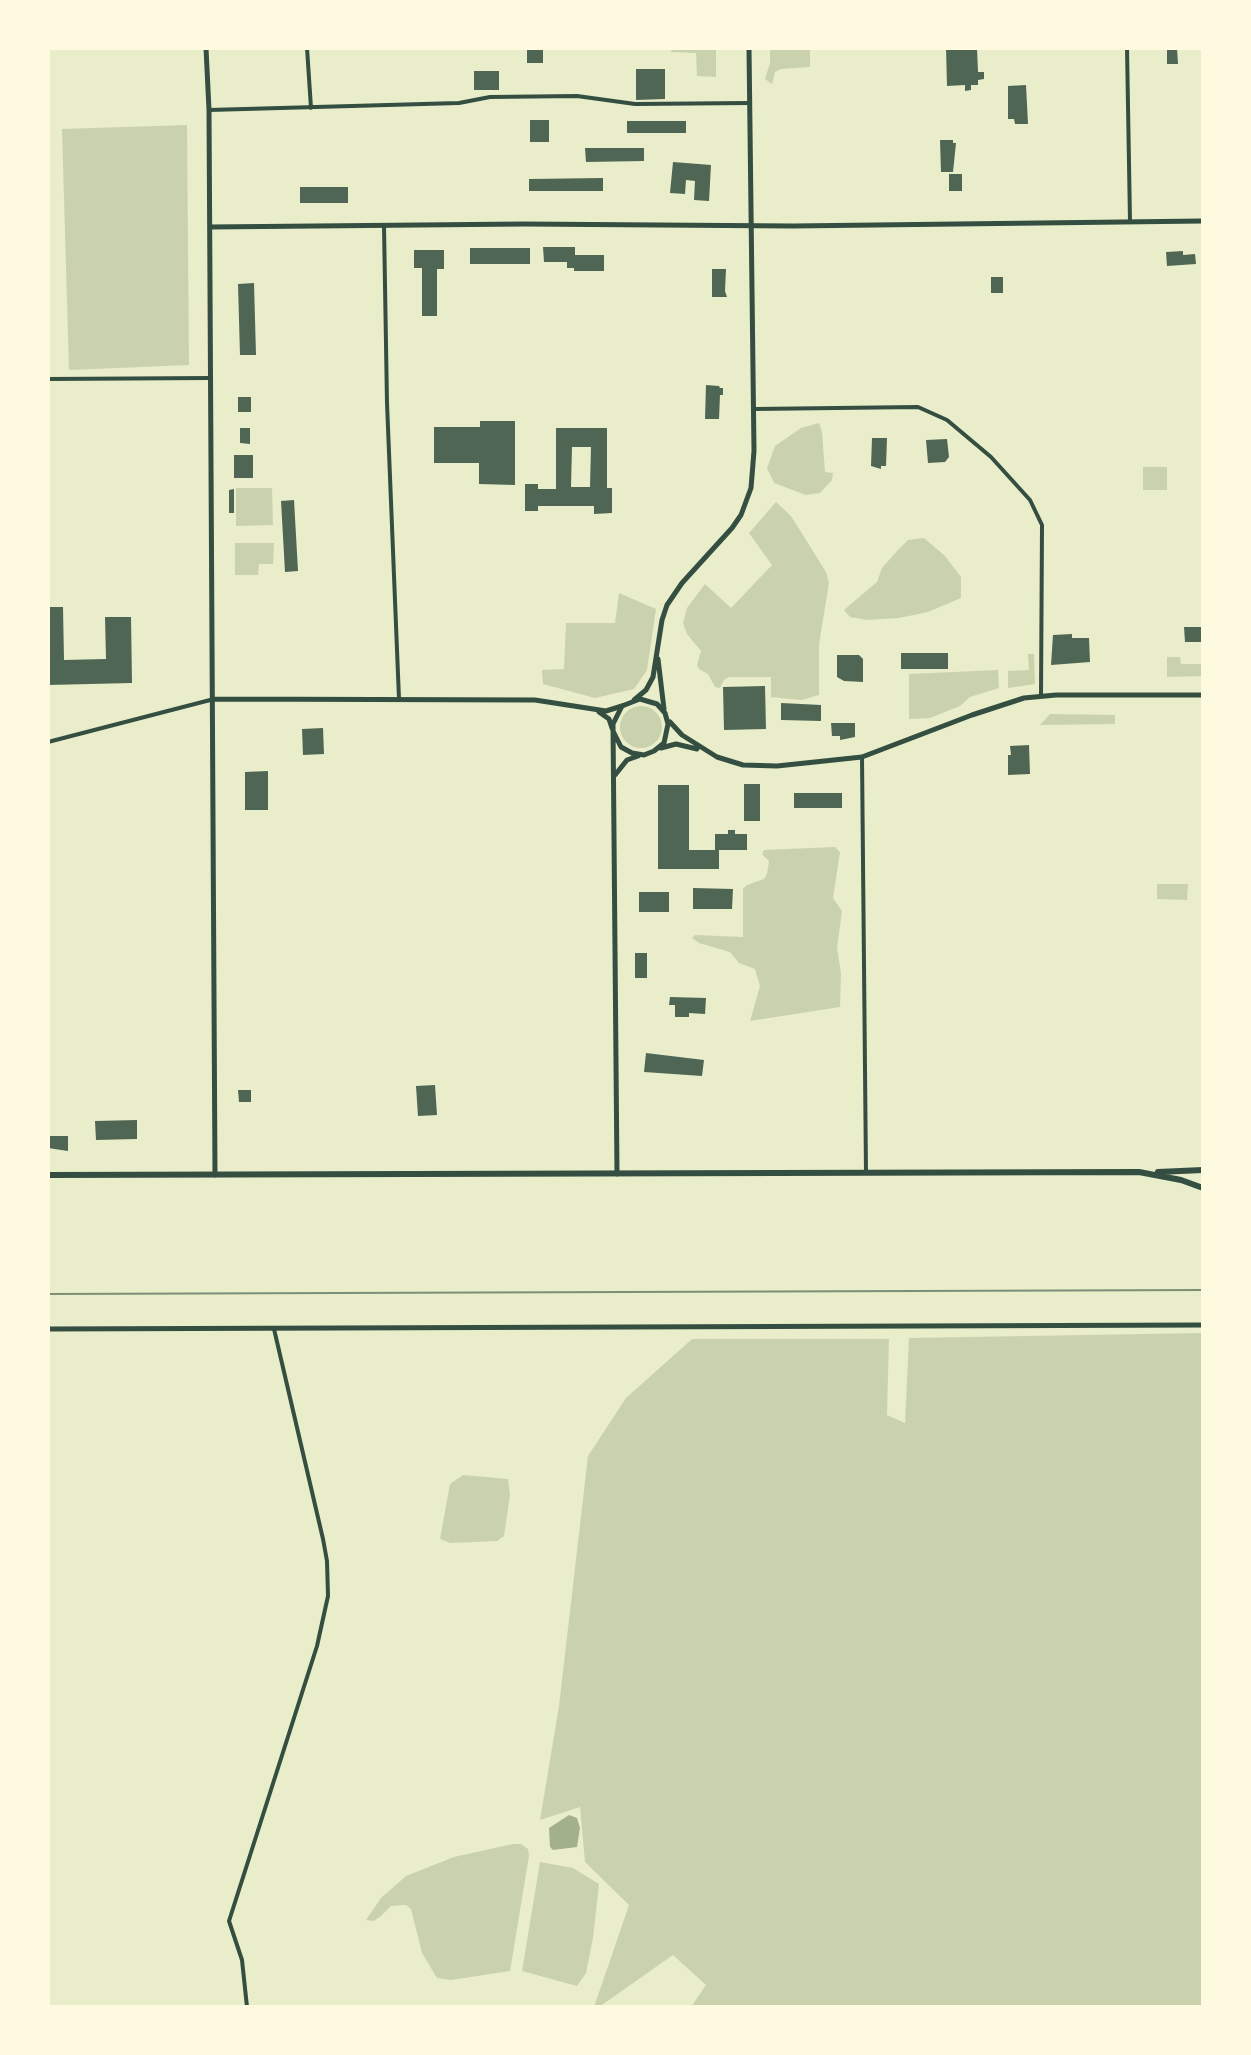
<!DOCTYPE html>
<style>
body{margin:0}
#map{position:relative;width:1251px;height:2055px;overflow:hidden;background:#e9edc9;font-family:Commissioner,sans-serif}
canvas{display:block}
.frame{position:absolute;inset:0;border:50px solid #fefae0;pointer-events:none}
</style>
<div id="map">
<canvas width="1251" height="2055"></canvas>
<div class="frame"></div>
</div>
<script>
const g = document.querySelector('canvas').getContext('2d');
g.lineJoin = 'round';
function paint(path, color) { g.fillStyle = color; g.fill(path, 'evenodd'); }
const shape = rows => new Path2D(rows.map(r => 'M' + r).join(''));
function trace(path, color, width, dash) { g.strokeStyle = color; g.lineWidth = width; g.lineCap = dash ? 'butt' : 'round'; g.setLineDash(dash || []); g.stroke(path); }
paint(shape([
 [672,48,716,48,716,77,697,76,696,53,671,52],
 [770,48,810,48,810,67,781,69,775,72,772,84,765,79,770,63],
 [187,125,189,365,69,370,62,129],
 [819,423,822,432,825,472,833,473,832,480,820,493,806,495,774,483,767,468,775,446,801,428],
 [1143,467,1167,467,1167,490,1143,490],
 [236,488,272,488,273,525,236,526],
 [776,502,791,516,826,572,829,583,819,644,819,695,802,700,771,697,771,677,729,677,724,680,720,688,715,687,708,674,699,669,697,665,701,651,687,634,683,623,687,608,705,584,731,608,772,565,749,533],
 [924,538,945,556,961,577,961,598,928,612,899,618,867,620,850,617,844,610,877,582,882,568,897,551,908,540],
 [235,543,274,543,273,564,259,564,258,575,235,575],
 [619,593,656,609,647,670,634,689,595,698,543,684,542,670,564,669,566,623,615,623],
 [1028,654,1034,654,1035,684,1008,688,1008,671,1029,670],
 [1167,657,1180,657,1181,664,1203,664,1203,676,1167,677],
 [998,670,999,688,970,697,960,706,930,718,909,719,909,674],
 '620 727a21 21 0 1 1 42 0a21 21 0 1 1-42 0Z',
 [1050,714,1115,715,1115,724,1040,725],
 [835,847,840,852,833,898,842,911,837,948,841,973,840,1007,750,1021,760,986,755,969,739,963,730,952,699,943,692,938,695,935,743,937,743,889,747,885,764,879,767,874,769,861,762,854,764,850],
 [1157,884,1188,884,1187,900,1157,899],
 [1203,1333,1203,2007,691,2007,706,1985,673,1955,599,2007,594,2007,629,1905,585,1862,580,1807,540,1820,559,1706,588,1456,626,1398,692,1339,889,1339,887,1415,905,1423,909,1338],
 [463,1475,508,1479,510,1495,504,1536,497,1541,450,1543,440,1539,450,1484],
 [513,1844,521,1844,528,1849,529,1856,510,1971,451,1980,437,1978,422,1953,411,1909,406,1905,391,1906,381,1916,374,1921,366,1920,381,1898,406,1876,454,1857],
 [540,1862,573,1868,599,1884,593,1938,586,1973,577,1986,522,1971]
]), '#cad2ad');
paint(shape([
 [569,1815,577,1818,580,1828,577,1847,553,1850,550,1847,549,1828]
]), '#a3b18a');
paint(shape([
 [527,48,543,48,543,63,527,63],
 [946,48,977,48,978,72,984,72,984,79,978,80,978,85,971,85,971,90,965,91,965,85,947,86],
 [1167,48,1177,48,1178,64,1167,64],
 [636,69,665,69,665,99,636,100],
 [474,71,499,71,499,90,474,90],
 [1026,85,1028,124,1015,124,1014,119,1008,119,1008,86],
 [530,120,549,120,549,142,530,142],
 [627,121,686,121,686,133,627,133],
 [940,140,953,140,953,143,956,143,953,172,941,172],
 [585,148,644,148,644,161,586,162],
 [673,162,711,165,709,201,694,200,695,181,686,180,685,194,670,193],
 [949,174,962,174,962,191,949,191],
 [603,178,603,191,529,191,529,179],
 [300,187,348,187,348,203,300,203],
 [543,247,575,247,575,255,604,255,604,271,574,271,574,268,567,268,567,262,544,262],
 [470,248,530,248,530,264,470,264],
 [414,250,444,250,444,269,437,269,437,316,422,316,422,268,414,268],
 [1183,251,1183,255,1195,254,1196,264,1167,266,1166,252],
 [712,269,726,269,725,291,727,297,712,297],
 [991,277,1003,277,1003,293,991,293],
 [254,283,256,355,240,355,238,284],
 [706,385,719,386,720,388,723,388,723,395,720,395,719,419,705,419],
 [238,397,251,397,251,412,238,412],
 [480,421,515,421,515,485,479,484,479,463,434,463,434,427,480,427],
 [240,428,250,428,250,444,240,443],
 [556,428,607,428,607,488,612,488,612,513,594,514,594,506,538,506,538,511,525,511,525,484,538,484,538,489,556,489],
 [572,447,591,447,590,487,571,487],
 [872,438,887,438,886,466,881,466,881,469,871,466],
 [947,439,949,457,945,462,928,463,926,440],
 [234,455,253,455,253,478,234,478],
 [234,489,234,513,229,513,229,490],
 [294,500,298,571,285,572,281,501],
 [48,607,63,607,64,660,106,659,105,617,131,617,132,683,48,685],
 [1184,627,1203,627,1203,642,1185,642],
 [1072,634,1072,638,1089,638,1090,662,1051,665,1053,635],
 [901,653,948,653,948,669,901,669],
 [837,655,859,655,863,659,863,682,844,681,837,677],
 [765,686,766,729,724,730,723,687],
 [781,703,821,705,821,721,781,720],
 [831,723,855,723,855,737,840,740,840,736,832,736],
 [323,728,324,754,303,755,302,729],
 [1029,745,1030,774,1008,775,1008,755,1011,755,1010,746],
 [268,771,268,810,245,810,245,772],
 [744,784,760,784,760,821,744,821],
 [658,785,689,785,689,850,715,850,715,834,728,834,728,830,735,830,735,834,747,834,747,850,719,850,719,869,658,869],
 [794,793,842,793,842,808,794,808],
 [693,888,733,889,732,909,693,909],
 [639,892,669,892,669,912,639,912],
 [635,953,647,953,647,978,635,978],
 [670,997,706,998,705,1014,689,1013,689,1017,675,1017,675,1005,669,1005],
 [646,1053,704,1060,702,1076,644,1072],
 [435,1085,437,1115,418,1116,416,1086],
 [238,1090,251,1090,251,1102,239,1102],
 [137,1120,137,1139,96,1140,95,1121],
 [48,1136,68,1136,68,1151,48,1148]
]), '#4f6655');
trace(shape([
 [307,48,311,108],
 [1127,48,1130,221],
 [209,110,459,103,490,97,577,96,635,104,750,103],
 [384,226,387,403,399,699],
 [48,379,211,378],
 [754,409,918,407,947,420,991,457,1030,500,1042,525,1041,695],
 [48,742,214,699],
 [862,757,866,1173],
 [247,2007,242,1960,229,1921,317,1646,328,1596,327,1561,323,1539,274,1329]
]), '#344e41', 4);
trace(shape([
 [206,48,209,110,215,1175],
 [210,227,524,224,793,226,1203,221],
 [214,699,535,700,606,711,622,706],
 [599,712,609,719,612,728]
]), '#344e41', 5);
trace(shape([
 [658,659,664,709],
 [634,700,646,690,653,677,662,620,667,605,682,583,732,528,741,515,751,488,754,451,749,48],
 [670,722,682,735,717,757,743,765,777,766,862,757,972,715,1024,698,1056,695,1203,695],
 [613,731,621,747,632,753,644,755,654,751,664,743,668,724,665,713,657,704,640,699,622,706,613,724,617,1174],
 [661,748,676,744,697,749],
 [615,775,627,760,638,756],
 [48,1329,1203,1325]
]), '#344e41', 5);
trace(shape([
 [1158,1172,1203,1170],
 [48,1175,1139,1172,1181,1180,1203,1188]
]), '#344e41', 6);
trace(shape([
 [48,1294,1203,1290]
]), '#7c8e77', 2);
</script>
